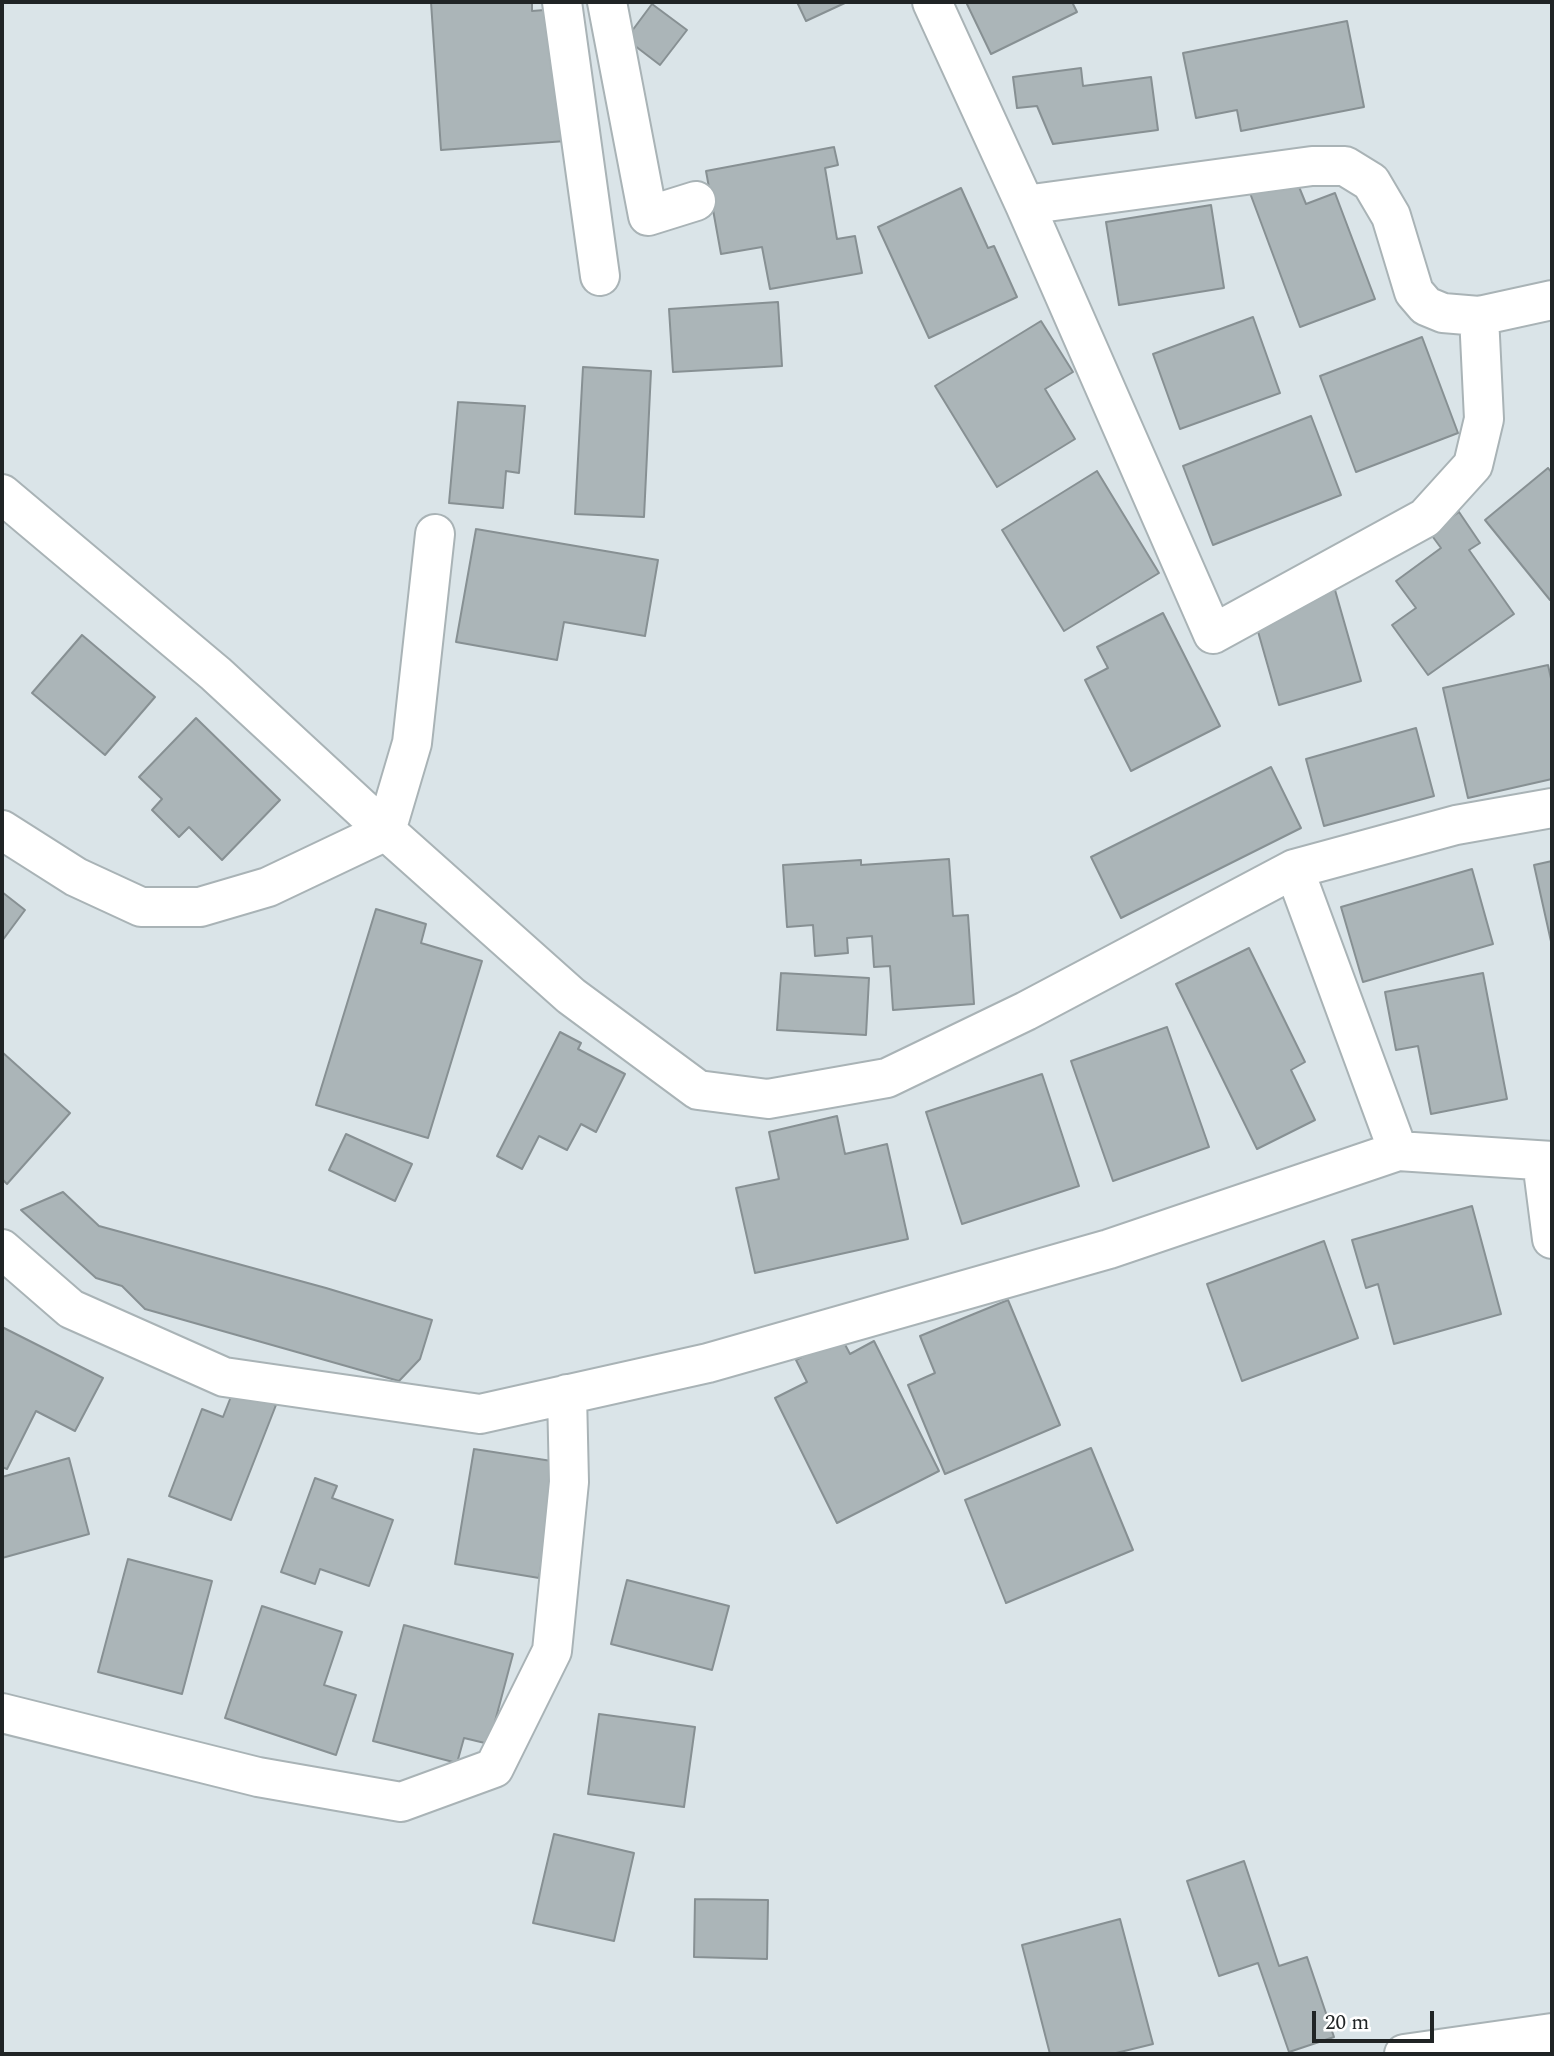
<!DOCTYPE html>
<style>
body{margin:0}
#map{position:relative;width:1554px;height:2056px;overflow:hidden;background:#dae4e8;font-family:Spectral,serif}
canvas{display:block}
.frame{position:absolute;inset:0;border:4px solid #202425;pointer-events:none}
.scale{position:absolute;left:1312px;top:2011px;width:122px;height:32px;box-sizing:border-box;border:4px solid #202425;border-top:0;padding-left:9px;font-size:21px;line-height:24px;white-space:nowrap;color:#202425;-webkit-text-stroke:5px #fff;paint-order:stroke}
</style>
<div id="map">
<canvas width="1554" height="2056"></canvas>
<div class="frame"></div>
<div class="scale">20 m</div>
</div>
<script>
const g = document.querySelector('canvas').getContext('2d');
g.lineJoin = 'round';
function paint(path, color) { g.fillStyle = color; g.fill(path, 'evenodd'); }
const shape = rows => new Path2D(rows.map(r => 'M' + r).join(''));
function trace(path, color, width, dash) { g.strokeStyle = color; g.lineWidth = width; g.lineCap = dash ? 'butt' : 'round'; g.setLineDash(dash || []); g.stroke(path); }
const building = shape([
 [431,2,532,2,532,11,557,9,566,141,441,150,431,2],
 [797,2,847,2,806,21,797,2],
 [966,2,1072,2,1077,12,991,54,966,2],
 [652,4,687,30,660,65,626,39,652,4],
 [1347,21,1364,107,1241,131,1237,110,1196,118,1183,53,1347,21],
 [1081,68,1083,86,1151,77,1158,130,1053,144,1037,106,1017,108,1013,77,1081,68],
 [834,147,838,165,825,168,837,239,855,236,862,273,770,289,762,247,721,254,706,171,834,147],
 [1295,177,1306,204,1335,193,1375,299,1300,327,1250,193,1295,177],
 [961,188,988,248,994,246,1017,297,929,338,878,227,961,188],
 [1211,205,1224,288,1119,305,1106,222,1211,205],
 [778,302,782,366,673,372,669,309,778,302],
 [1253,317,1280,393,1180,429,1153,354,1253,317],
 [1041,321,1073,372,1045,389,1075,439,997,487,935,386,1041,321],
 [1422,337,1458,433,1356,472,1320,376,1422,337],
 [583,367,651,371,644,517,575,514,583,367],
 [458,402,525,406,519,473,506,471,503,508,449,503,458,402],
 [1311,416,1341,495,1213,545,1183,466,1311,416],
 [1548,468,1552,473,1552,598,1550,600,1485,520,1548,468],
 [1097,471,1159,573,1064,631,1002,530,1097,471],
 [1459,512,1480,543,1469,550,1514,614,1428,675,1392,625,1416,608,1396,581,1441,548,1430,533,1459,512],
 [476,529,658,560,645,636,564,622,557,660,456,642,476,529],
 [1335,590,1361,681,1279,705,1253,614,1335,590],
 [1163,613,1220,726,1131,771,1085,680,1108,668,1097,647,1163,613],
 [82,635,155,697,105,755,32,693,82,635],
 [1548,665,1552,683,1552,779,1468,798,1443,688,1548,665],
 [196,718,280,800,222,860,189,827,179,837,152,810,162,799,139,777,196,718],
 [1416,728,1434,796,1324,826,1306,759,1416,728],
 [1271,767,1301,828,1121,918,1091,857,1271,767],
 [949,859,953,916,968,915,974,1004,893,1010,890,966,874,967,872,936,847,938,848,953,815,956,813,925,787,927,783,865,861,860,861,865,949,859],
 [1552,861,1552,946,1534,865,1552,861],
 [1472,869,1493,944,1363,982,1341,907,1472,869],
 [2,892,25,910,2,941,2,892],
 [376,909,426,924,421,943,482,961,428,1138,316,1105,376,909],
 [1249,948,1305,1062,1291,1070,1315,1120,1257,1149,1176,984,1249,948],
 [781,973,869,978,866,1035,777,1030,781,973],
 [1483,973,1507,1099,1431,1114,1418,1046,1396,1050,1385,992,1483,973],
 [1167,1027,1209,1147,1113,1181,1071,1061,1167,1027],
 [560,1032,581,1043,578,1049,625,1074,596,1132,581,1124,567,1150,539,1136,522,1169,497,1156,560,1032],
 [2,1052,70,1113,7,1184,2,1179,2,1052],
 [1042,1074,1079,1186,962,1224,926,1112,1042,1074],
 [837,1116,845,1154,887,1144,908,1239,755,1273,736,1188,779,1179,769,1132,837,1116],
 [346,1134,412,1164,395,1201,329,1170,346,1134],
 [63,1192,99,1226,326,1288,432,1320,420,1359,399,1381,145,1309,122,1286,96,1278,21,1210,63,1192],
 [1472,1206,1501,1314,1394,1344,1378,1284,1366,1288,1352,1240,1472,1206],
 [1324,1241,1358,1338,1242,1381,1207,1284,1324,1241],
 [1008,1300,1060,1425,945,1474,908,1385,935,1373,920,1336,1008,1300],
 [2,1327,103,1378,75,1431,36,1411,7,1469,2,1467,2,1327],
 [841,1337,850,1354,874,1341,939,1471,837,1523,775,1398,807,1382,796,1360,841,1337],
 [234,1389,276,1405,231,1520,169,1496,202,1409,223,1417,234,1389],
 [1091,1448,1133,1550,1006,1603,965,1500,1091,1448],
 [474,1449,558,1462,539,1578,455,1564,474,1449],
 [69,1458,89,1534,2,1558,2,1477,69,1458],
 [315,1478,337,1486,332,1498,393,1520,369,1586,320,1569,315,1584,281,1572,315,1478],
 [128,1559,212,1581,182,1694,98,1672,128,1559],
 [627,1580,729,1606,712,1670,611,1644,627,1580],
 [262,1606,342,1632,324,1685,356,1695,336,1755,225,1718,262,1606],
 [404,1625,513,1654,489,1744,464,1738,457,1763,373,1741,404,1625],
 [599,1714,695,1727,684,1807,588,1794,599,1714],
 [554,1834,634,1853,614,1941,533,1923,554,1834],
 [1244,1861,1279,1966,1307,1957,1334,2037,1289,2052,1258,1963,1219,1976,1187,1881,1244,1861],
 [695,1899,768,1900,767,1959,694,1957,695,1899],
 [1120,1919,1153,2044,1112,2054,1050,2054,1022,1945,1120,1919]
]);
paint(building, '#abb5b8');
trace(building, '#879093', 2);
const minor = shape([
 [562,2,600,276],
 [607,2,648,216,696,201],
 [932,2,1025,205,1213,634,1425,518,1473,465,1484,419,1479,316],
 [1025,205,1312,166,1345,166,1371,182,1391,216,1414,292,1426,306,1443,313,1479,316,1552,300],
 [2,494,216,674,386,831,571,996,698,1090,768,1099,887,1078,1026,1011,1294,869,1456,825,1552,808],
 [2,830,76,877,141,907,200,907,268,887,386,831,412,743,435,534],
 [1294,869,1398,1151],
 [1542,1161,1552,1239],
 [2,1249,71,1309,224,1377,480,1414,708,1363,1109,1249,1398,1151,1552,1161],
 [2,1713,258,1777,401,1802,494,1768,552,1651,569,1482,567,1394],
 [1404,2054,1552,2033]
]);
trace(minor, '#a9b3b6', 42);
trace(minor, '#fff', 38);
</script>
